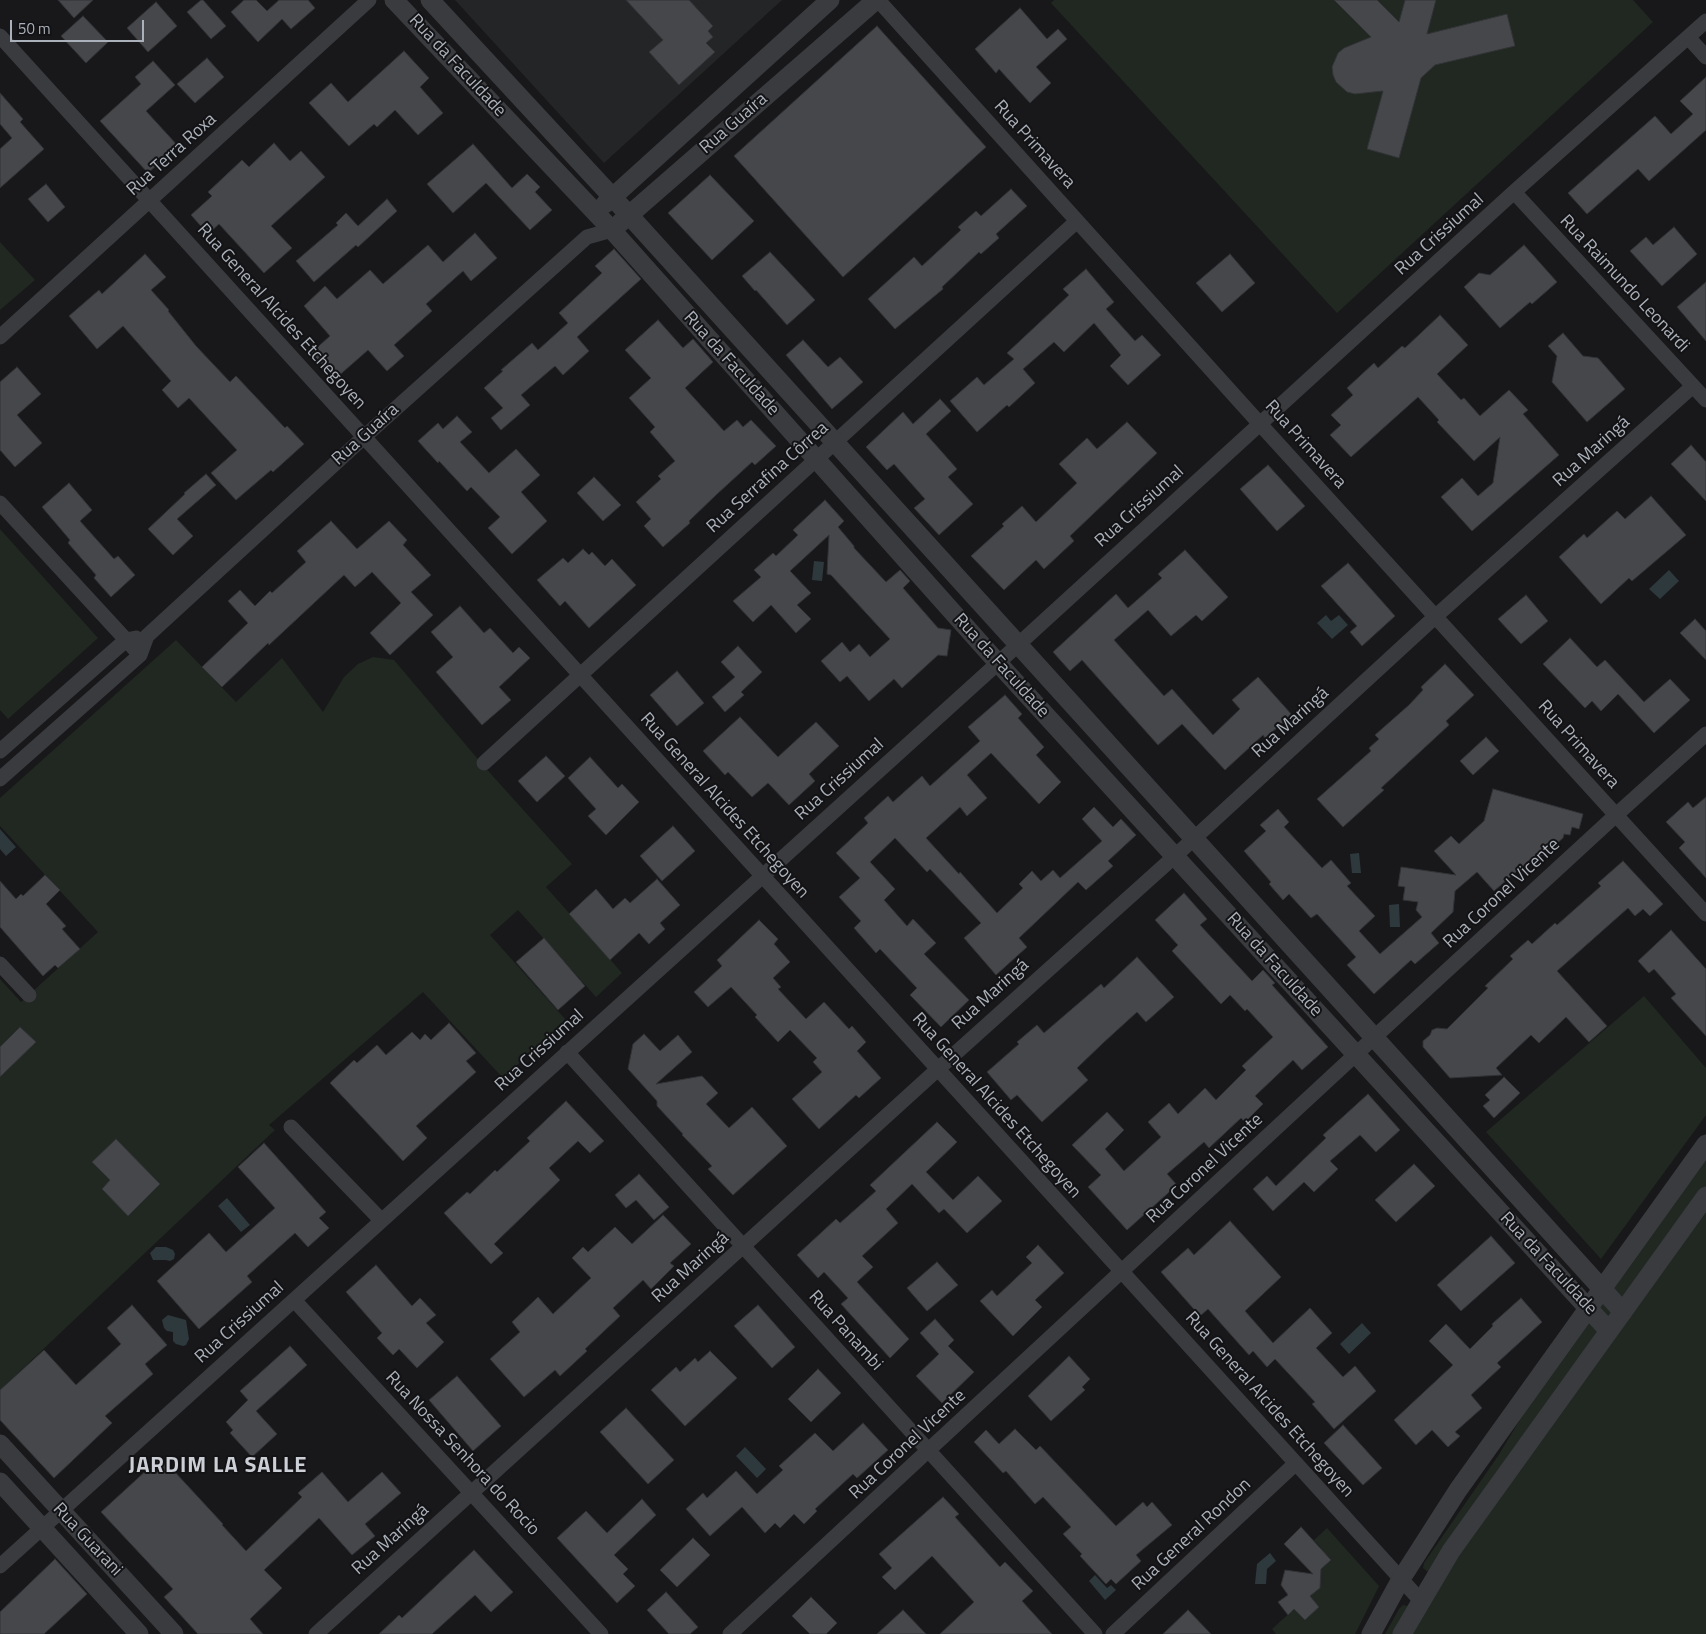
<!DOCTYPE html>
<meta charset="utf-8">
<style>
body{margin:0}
#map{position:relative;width:1706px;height:1634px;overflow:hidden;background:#18181a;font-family:"Titillium Web",sans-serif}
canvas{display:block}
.scale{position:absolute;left:10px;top:20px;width:134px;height:22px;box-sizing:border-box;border:2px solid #abb1ba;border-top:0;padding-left:6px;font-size:15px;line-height:18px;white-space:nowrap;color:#abb1ba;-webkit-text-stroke:4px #131315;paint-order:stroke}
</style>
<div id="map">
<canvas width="1706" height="1634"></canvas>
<div class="scale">50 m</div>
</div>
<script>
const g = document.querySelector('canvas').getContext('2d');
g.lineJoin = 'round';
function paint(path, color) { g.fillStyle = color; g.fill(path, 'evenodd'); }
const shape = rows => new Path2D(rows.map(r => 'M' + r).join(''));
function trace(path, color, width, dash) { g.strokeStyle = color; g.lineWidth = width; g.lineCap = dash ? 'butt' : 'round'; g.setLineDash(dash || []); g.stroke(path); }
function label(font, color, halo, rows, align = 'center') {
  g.font = font + ' "Titillium Web",sans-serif'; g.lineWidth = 4; g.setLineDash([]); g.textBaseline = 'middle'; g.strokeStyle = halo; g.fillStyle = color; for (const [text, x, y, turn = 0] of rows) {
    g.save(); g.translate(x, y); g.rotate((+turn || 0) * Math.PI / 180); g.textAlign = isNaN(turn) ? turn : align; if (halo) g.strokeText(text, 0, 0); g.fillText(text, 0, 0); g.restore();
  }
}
paint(shape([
 [455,0,782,0,604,163]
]), '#242527');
paint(shape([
 [1054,0,1633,0,1653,22,1337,313,1051,3],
 [0,242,35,280,0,310],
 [0,529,98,638,8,719,0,710],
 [176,640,236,702,282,658,323,712,344,677,358,664,373,657,394,660,482,764,572,864,546,887,622,973,596,997,518,910,490,935,566,1020,503,1078,423,992,269,1125,275,1130,0,1390,0,979,21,1002,98,932,0,826,0,798],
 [1644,996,1706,1068,1706,1115,1601,1259,1486,1132],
 [1706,1133,1706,1634,1385,1634,1399,1609,1403,1605,1407,1606,1428,1572,1423,1568,1424,1563,1498,1456,1638,1225],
 [1327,1528,1379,1586,1355,1634,1276,1634,1272,1629,1294,1609,1305,1620,1319,1607,1310,1596,1320,1588,1321,1569,1331,1560,1314,1540]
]), '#202821');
paint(shape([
 [814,561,824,562,822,581,812,580],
 [1669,570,1679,581,1660,599,1649,589],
 [1326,615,1331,621,1339,615,1348,625,1332,639,1317,623],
 [0,829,16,847,6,856,0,849],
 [1359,853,1361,873,1352,873,1350,854],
 [1399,904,1400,927,1390,927,1389,905],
 [227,1198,250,1225,241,1232,218,1206],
 [156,1247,166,1247,173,1250,175,1254,174,1259,170,1261,166,1260,153,1260,150,1253],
 [168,1315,186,1320,189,1339,186,1345,183,1346,176,1344,173,1341,173,1332,167,1331,164,1328,162,1320],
 [1362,1323,1371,1333,1349,1354,1340,1344],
 [745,1447,766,1469,757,1478,736,1456],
 [1270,1553,1276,1561,1267,1569,1266,1584,1255,1584,1257,1564],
 [1095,1575,1107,1588,1111,1585,1116,1590,1105,1600,1089,1581]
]), '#2e393e');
const building = shape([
 [58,0,93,0,74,18,58,0],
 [201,0,203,0,226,26,211,39,187,12,201,0],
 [244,0,256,0,267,11,279,0,308,0,315,8,291,29,282,19,258,42,231,12,244,0],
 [626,0,689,0,713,26,708,31,713,37,706,43,715,52,679,85,649,52,663,40,626,0],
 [1334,0,1377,0,1399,22,1405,0,1436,0,1427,34,1507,14,1515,46,1435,65,1421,78,1399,158,1367,149,1383,91,1355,94,1347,92,1336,82,1333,75,1332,67,1338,53,1344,48,1371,37,1334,0],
 [156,2,177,26,148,52,127,28,156,2],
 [1020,8,1047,39,1058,29,1067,39,1036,67,1051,83,1030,103,999,69,996,73,975,49,1020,8],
 [83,16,108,42,86,63,61,36,83,16],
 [877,26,986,147,843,277,734,156,877,26],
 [404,51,429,78,420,87,443,113,418,135,395,110,377,127,374,124,349,146,309,103,331,83,348,102,404,51],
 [207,58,224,77,195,103,177,84,207,58],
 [153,61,175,85,146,111,178,146,148,173,100,121,141,84,135,77,153,61],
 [1706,77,1706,130,1649,181,1638,169,1587,214,1568,193,1655,116,1671,134,1693,114,1680,101,1706,77],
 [0,93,23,119,20,122,44,149,0,188,0,149,12,138,0,124,0,93],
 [274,143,290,161,301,151,325,177,271,226,292,248,264,273,219,224,208,234,191,215,212,196,208,192,242,160,249,167,274,143],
 [473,144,512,188,527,174,540,187,535,192,552,210,530,230,486,183,453,213,427,184,473,144],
 [710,175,754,221,712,260,668,213,710,175],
 [46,184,65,207,48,222,28,199,46,184],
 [1011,189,1027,206,996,234,999,238,981,254,979,252,942,287,943,289,895,329,868,299,914,257,922,266,961,230,958,227,976,211,981,216,1011,189],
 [387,199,397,211,358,247,356,245,314,282,296,261,338,225,336,223,346,213,358,226,387,199],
 [1674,227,1697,254,1662,286,1630,251,1646,237,1653,245,1674,227],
 [475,233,497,258,471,281,463,271,426,304,432,311,394,345,404,356,387,371,368,350,335,379,311,353,330,336,304,306,325,286,337,299,370,270,383,284,428,245,443,262,475,233],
 [1524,245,1557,282,1532,304,1530,302,1500,328,1464,287,1479,273,1490,275,1524,245],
 [614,249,641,279,577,337,589,351,563,375,555,366,521,395,530,405,501,430,491,418,503,408,484,388,503,371,501,370,532,343,538,350,568,323,559,313,602,273,595,266,614,249],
 [770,252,815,300,787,325,756,290,755,291,742,276,770,252],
 [145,254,166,277,151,290,169,310,168,311,196,346,230,382,236,376,285,428,287,426,304,444,273,472,271,470,236,500,211,473,237,450,189,398,178,408,162,390,171,381,123,326,97,349,69,316,99,290,102,294,145,254],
 [1230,254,1255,283,1222,312,1196,283,1230,254],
 [1086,269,1114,302,1106,309,1135,341,1142,335,1161,355,1128,385,1110,366,1121,355,1094,323,1064,352,1054,342,1023,369,1035,383,1009,407,1007,405,977,432,950,401,977,377,984,385,1014,359,1007,353,1069,295,1063,289,1086,269],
 [1706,282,1706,341,1677,307,1706,282],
 [1440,315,1468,345,1437,374,1461,400,1464,398,1480,416,1509,390,1528,410,1523,414,1559,455,1472,531,1441,497,1462,478,1478,496,1493,483,1500,437,1474,461,1437,422,1439,420,1418,397,1351,457,1330,435,1341,425,1331,415,1353,395,1347,388,1374,363,1378,368,1402,346,1405,348,1440,315],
 [658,320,683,348,693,339,713,362,685,388,724,431,737,420,743,427,751,420,776,446,755,465,752,462,716,495,689,521,690,523,663,547,644,526,651,519,636,502,661,479,658,476,675,461,650,432,655,427,629,398,651,378,625,350,658,320],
 [1563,333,1583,356,1598,358,1625,389,1587,422,1552,382,1557,356,1548,346,1563,333],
 [803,340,828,367,840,357,863,382,832,409,786,355,803,340],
 [17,367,41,394,17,415,42,443,15,467,0,450,0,382,17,367],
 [940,399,951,411,926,434,957,469,948,477,973,504,939,535,914,508,925,499,894,464,887,470,866,447,903,412,913,424,940,399],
 [457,416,472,432,460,442,489,473,516,449,540,475,521,492,547,521,512,554,488,528,500,517,471,487,467,491,439,461,438,463,418,441,438,423,443,429,457,416],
 [1127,422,1157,453,1070,536,1074,541,1044,569,1036,560,1004,590,971,556,1004,526,1002,524,1022,506,1036,522,1077,483,1059,464,1087,438,1097,449,1127,422],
 [1691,445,1706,462,1706,501,1671,464,1691,445],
 [1268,465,1305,506,1277,531,1240,489,1268,465],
 [206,474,216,485,177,519,193,536,173,555,148,529,185,494,184,493,206,474],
 [594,477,621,505,603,521,577,493,594,477],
 [69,483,92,510,80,521,114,559,118,556,135,575,111,597,94,578,96,575,68,543,70,540,42,507,69,483],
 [1651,496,1686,535,1632,581,1629,578,1601,604,1559,557,1584,534,1587,538,1617,511,1625,519,1651,496],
 [825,500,844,521,838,527,854,546,854,548,886,582,900,570,910,581,903,588,938,628,951,630,947,656,938,655,902,688,894,679,869,701,847,676,840,682,821,661,842,642,850,652,859,644,870,657,890,639,831,575,827,574,829,535,790,571,811,593,797,605,811,619,796,633,771,605,753,622,733,601,761,577,754,570,773,553,776,556,798,535,793,530,825,500],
 [331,521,357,549,389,521,407,540,403,545,431,575,411,592,433,615,390,655,370,633,401,603,372,572,355,587,344,575,269,645,268,643,222,687,202,667,248,623,228,601,240,590,255,606,270,591,272,593,306,562,297,551,331,521],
 [583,549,589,555,592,552,605,566,612,559,636,585,589,628,565,601,560,606,537,580,563,558,568,563,583,549],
 [1185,550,1228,597,1202,621,1196,615,1171,636,1148,610,1114,640,1164,696,1172,689,1213,735,1240,709,1232,700,1258,677,1292,715,1265,738,1263,735,1225,770,1182,724,1158,745,1082,660,1070,671,1053,652,1116,594,1128,608,1162,578,1158,574,1185,550],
 [1348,563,1395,616,1362,646,1350,632,1357,626,1321,586,1348,563],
 [1526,595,1548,621,1521,644,1498,619,1526,595],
 [460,606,484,633,490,628,513,653,519,647,530,658,499,687,511,700,482,725,436,672,453,657,431,632,460,606],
 [1695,619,1706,631,1706,660,1680,633,1695,619],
 [1570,638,1597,667,1605,660,1644,702,1670,679,1690,700,1654,733,1618,694,1601,711,1592,701,1585,708,1543,664,1570,638],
 [738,646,762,672,741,692,744,695,725,712,712,697,735,677,721,662,738,646],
 [1445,664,1474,695,1446,721,1449,725,1381,788,1384,790,1343,827,1317,799,1371,751,1369,748,1379,739,1375,735,1409,705,1423,690,1421,687,1445,664],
 [677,671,704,703,677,726,650,695,677,671],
 [1005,695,1022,714,1018,718,1044,747,1036,755,1061,782,1039,804,991,753,967,775,987,798,967,816,960,807,926,838,959,874,960,872,997,913,1023,888,1019,884,1032,871,1041,881,1053,870,1060,878,1102,841,1082,819,1094,807,1113,827,1121,819,1136,835,1108,861,1113,866,1086,890,1078,882,1019,938,1027,947,996,975,964,938,981,923,930,869,927,872,895,838,870,862,895,889,884,900,907,926,913,919,936,943,924,954,969,1000,941,1027,910,995,917,988,880,949,876,953,854,928,861,921,839,897,860,878,836,853,868,823,864,818,888,796,893,802,922,776,930,786,980,741,968,727,1005,695],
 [740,717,778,757,816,722,839,746,809,774,815,781,789,805,768,783,752,797,728,772,725,775,703,751,740,717],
 [1486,737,1499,751,1473,775,1460,761,1486,737],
 [546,756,565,776,537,802,518,781,546,756],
 [590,757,618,788,622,784,639,802,606,835,588,816,596,809,568,778,590,757],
 [1493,789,1583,814,1579,829,1572,827,1570,835,1564,834,1563,838,1535,862,1532,858,1494,891,1477,872,1455,891,1453,912,1431,933,1439,943,1415,964,1411,960,1374,994,1347,965,1356,957,1317,914,1311,918,1289,894,1283,900,1269,884,1271,882,1244,851,1266,831,1260,825,1278,809,1289,822,1284,827,1322,868,1331,860,1351,883,1347,886,1375,916,1359,931,1380,954,1422,917,1416,910,1418,902,1403,900,1405,887,1398,886,1401,867,1456,875,1434,851,1451,836,1459,844,1484,821,1493,789],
 [1706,797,1706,878,1679,848,1685,842,1666,822,1688,802,1693,808,1706,797],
 [673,826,695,851,662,881,640,856,673,826],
 [1623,861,1663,904,1650,916,1643,909,1635,916,1628,908,1557,971,1607,1026,1589,1042,1566,1017,1539,1043,1531,1035,1496,1068,1502,1075,1450,1078,1423,1047,1423,1041,1430,1035,1432,1030,1437,1028,1447,1029,1488,988,1485,986,1513,959,1510,956,1528,940,1532,944,1555,923,1557,925,1601,886,1598,883,1623,861],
 [45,875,60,890,46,904,66,926,62,929,80,949,58,968,55,965,43,976,0,927,0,881,16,899,21,894,23,896,45,875],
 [657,879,680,905,660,923,665,929,649,944,639,933,610,960,569,914,596,889,613,909,625,898,630,903,657,879],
 [1184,893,1207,919,1200,925,1252,981,1263,970,1275,983,1272,985,1328,1047,1302,1070,1293,1060,1255,1096,1263,1104,1245,1122,1241,1118,1209,1148,1204,1142,1167,1174,1177,1185,1127,1230,1088,1187,1101,1175,1072,1145,1107,1112,1124,1130,1105,1149,1124,1171,1161,1137,1148,1122,1169,1103,1178,1114,1205,1088,1216,1100,1246,1070,1242,1066,1273,1037,1247,1009,1245,1011,1230,995,1221,1004,1172,951,1178,945,1155,920,1184,893],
 [759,920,778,939,774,944,790,962,773,978,781,987,778,989,806,1019,824,1002,849,1029,852,1026,866,1042,857,1051,881,1078,859,1098,856,1095,819,1129,792,1099,822,1072,813,1062,817,1058,790,1030,778,1042,755,1017,757,1015,731,987,708,1007,694,992,722,966,717,960,759,920],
 [1671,930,1706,969,1706,1036,1671,998,1676,994,1654,969,1649,973,1638,961,1671,930],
 [544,938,585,986,558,1010,516,962,544,938],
 [1137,957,1174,997,1146,1022,1137,1012,1103,1043,1077,1068,1088,1080,1042,1122,1017,1095,1011,1100,987,1072,1019,1044,1017,1042,1037,1025,1044,1033,1101,984,1104,988,1137,957],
 [449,1023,476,1053,466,1061,476,1072,416,1126,427,1138,403,1161,330,1083,354,1060,357,1063,377,1045,386,1055,412,1032,420,1040,425,1034,431,1040,449,1023],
 [20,1027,36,1042,0,1077,0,1047,20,1027],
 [644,1034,660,1051,678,1035,692,1052,656,1084,702,1076,718,1093,706,1104,729,1128,752,1107,787,1146,733,1195,708,1169,712,1166,682,1135,683,1134,657,1106,657,1101,628,1069,633,1044,644,1034],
 [1504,1077,1520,1093,1494,1118,1483,1106,1490,1100,1485,1095,1504,1077],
 [1368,1094,1400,1130,1376,1152,1360,1135,1330,1161,1338,1169,1314,1192,1304,1182,1273,1211,1253,1189,1267,1176,1276,1186,1326,1138,1323,1135,1368,1094],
 [566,1101,604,1141,590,1153,578,1141,549,1168,560,1180,494,1244,503,1253,491,1264,444,1213,467,1192,470,1194,495,1170,497,1172,530,1141,527,1138,566,1101],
 [937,1122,957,1142,926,1172,953,1200,978,1176,1002,1201,967,1233,944,1209,939,1213,912,1184,886,1209,898,1223,862,1256,873,1267,857,1282,909,1339,890,1358,841,1304,848,1298,824,1272,818,1278,797,1255,836,1219,840,1223,876,1191,870,1185,937,1122],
 [116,1139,160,1184,128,1216,102,1189,110,1180,92,1162,116,1139],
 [264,1143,326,1212,319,1218,329,1228,308,1247,295,1233,247,1276,252,1282,199,1329,157,1281,209,1233,226,1252,275,1208,238,1167,264,1143],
 [1414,1164,1435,1186,1396,1222,1375,1200,1414,1164],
 [639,1174,669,1207,654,1220,636,1200,626,1208,615,1195,639,1174],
 [663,1215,691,1244,670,1263,674,1266,651,1289,643,1280,613,1308,620,1316,585,1349,587,1351,560,1376,555,1370,524,1397,490,1359,520,1332,512,1322,538,1297,553,1314,591,1278,572,1258,583,1247,588,1252,615,1227,632,1244,663,1215],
 [1230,1221,1281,1277,1245,1311,1273,1343,1310,1308,1332,1333,1316,1348,1343,1377,1355,1366,1376,1391,1334,1429,1312,1404,1315,1402,1275,1359,1267,1367,1253,1351,1249,1355,1208,1309,1200,1316,1161,1272,1188,1248,1194,1255,1230,1221],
 [1491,1236,1515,1263,1461,1311,1437,1285,1491,1236],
 [1038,1245,1064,1273,1035,1300,1042,1307,1013,1336,980,1301,992,1290,997,1296,1032,1263,1026,1257,1038,1245],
 [937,1262,958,1285,927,1311,907,1288,937,1262],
 [376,1265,412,1306,420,1298,436,1315,426,1323,444,1342,417,1368,399,1349,393,1355,377,1338,382,1333,346,1292,376,1265],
 [1521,1298,1542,1322,1497,1363,1501,1367,1471,1395,1482,1408,1455,1432,1460,1436,1448,1447,1432,1430,1416,1445,1394,1420,1453,1365,1429,1341,1446,1324,1470,1349,1493,1326,1492,1324,1521,1298],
 [132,1305,167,1345,145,1364,153,1374,105,1416,112,1423,54,1478,0,1420,0,1390,44,1350,76,1385,121,1344,107,1328,132,1305],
 [758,1305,795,1347,772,1368,734,1326,758,1305],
 [935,1319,954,1340,948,1346,974,1372,942,1403,916,1376,939,1354,920,1333,935,1319],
 [290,1346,307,1365,256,1411,277,1434,252,1457,230,1433,233,1430,226,1422,248,1400,240,1391,290,1346],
 [710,1351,737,1378,685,1426,651,1390,676,1367,680,1372,695,1358,698,1362,710,1351],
 [1069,1356,1090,1379,1082,1387,1085,1390,1051,1421,1028,1396,1069,1356],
 [818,1369,841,1393,811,1422,788,1399,818,1369],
 [457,1376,501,1426,473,1451,429,1400,457,1376],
 [626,1408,674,1460,648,1484,600,1432,626,1408],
 [863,1423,888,1450,857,1478,853,1474,815,1509,817,1511,804,1524,794,1514,780,1528,775,1523,765,1533,742,1507,710,1536,686,1509,703,1493,707,1498,736,1471,757,1494,783,1470,779,1466,815,1433,833,1451,863,1423],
 [1343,1425,1382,1468,1363,1485,1324,1443,1343,1425],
 [1015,1429,1036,1450,1040,1446,1116,1526,1143,1502,1147,1507,1152,1502,1172,1525,1136,1555,1141,1561,1116,1584,1111,1579,1106,1584,1080,1556,1082,1554,1063,1534,1071,1527,1043,1497,1035,1504,1006,1471,1003,1473,974,1442,986,1430,999,1444,1015,1429],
 [161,1457,223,1524,222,1525,246,1551,302,1497,298,1493,322,1472,348,1502,382,1472,401,1493,365,1524,375,1536,352,1555,319,1518,264,1570,282,1588,250,1619,263,1634,198,1634,164,1597,173,1589,101,1512,161,1457],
 [943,1497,959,1514,955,1517,1000,1567,1005,1562,1033,1591,1022,1601,1052,1634,940,1634,974,1602,932,1556,895,1590,882,1577,892,1568,879,1554,943,1497],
 [642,1499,656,1515,614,1555,628,1569,623,1574,635,1586,617,1603,557,1538,586,1511,607,1533,642,1499],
 [1301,1527,1331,1560,1321,1569,1320,1588,1310,1596,1319,1607,1305,1620,1294,1609,1288,1615,1278,1602,1288,1595,1281,1585,1285,1570,1313,1574,1284,1544,1301,1527],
 [693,1538,710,1555,677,1587,660,1570,693,1538],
 [474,1550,513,1592,491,1612,475,1595,432,1634,379,1634,399,1615,402,1618,474,1550],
 [55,1559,87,1594,44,1634,0,1634,0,1612,55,1559],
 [666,1592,698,1627,690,1634,669,1634,647,1610,666,1592],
 [811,1597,837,1623,826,1634,810,1634,792,1616,811,1597],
 [903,1610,926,1634,877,1634,903,1610],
 [1188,1610,1211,1634,1163,1634,1188,1610]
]);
paint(building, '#45474a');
trace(building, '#323336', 1);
trace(shape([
 [878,0,1260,424,1706,914],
 [0,36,1421,1601],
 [1688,37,1706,57],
 [1514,192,1706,400],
 [0,337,369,0],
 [0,503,140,655],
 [0,751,126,640,136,638],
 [484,763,1077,221],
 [0,779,140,655,147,636,364,437,587,237,612,230],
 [0,964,29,995],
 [567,1052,1095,1634],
 [291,1127,381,1220],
 [294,1300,601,1634],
 [0,1566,998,663,1514,192,1706,21],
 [316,1634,938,1069,1175,856,1436,616,1693,386],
 [730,1634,1355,1055,1616,815,1706,734],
 [1113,1634,1296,1463]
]), '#393b3f', 15);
trace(shape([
 [394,0,612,230,998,663,1609,1331],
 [430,0,629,215,1623,1312],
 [605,204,830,0],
 [620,223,876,0],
 [0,1444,174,1634],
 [0,1482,139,1634],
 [1371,1634,1401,1579,1458,1490,1706,1144],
 [1402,1634,1451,1551,1706,1196]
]), '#393b3f', 19);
label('18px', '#abb1ba', '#131315', [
 ["Rua da Faculdade",457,66,47],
 ["Rua Guaíra",734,124,-41],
 ["Rua Primavera",1034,145,48],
 ["Rua Terra Roxa",172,155,-42],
 ["Rua Crissiumal",1440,235,-42],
 ["Rua Raimundo Leonardi",1624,284,47],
 ["Rua General Alcides Etchegoyen",281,317,48],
 ["Rua da Faculdade",731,364,48],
 ["Rua Guaíra",366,435,-42],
 ["Rua Primavera",1305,445,48],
 ["Rua Maringá",1592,452,-42],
 ["Rua Serrafina Côrrea",768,478,-42],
 ["Rua Crissiumal",1140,507,-42],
 ["Rua da Faculdade",1001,666,48],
 ["Rua Maringá",1291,723,-42],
 ["Rua Primavera",1578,745,48],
 ["Rua Crissiumal",840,780,-42],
 ["Rua General Alcides Etchegoyen",724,806,48],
 ["Rua Coronel Vicente",1502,894,-43],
 ["Rua da Faculdade",1274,965,48],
 ["Rua Maringá",991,995,-42],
 ["Rua Crissiumal",540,1051,-42],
 ["Rua General Alcides Etchegoyen",996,1106,48],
 ["Rua Coronel Vicente",1205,1169,-43],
 ["Rua da Faculdade",1548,1264,47],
 ["Rua Maringá",691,1268,-42],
 ["Rua Crissiumal",240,1323,-42],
 ["Rua Panambi",845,1331,48],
 ["Rua General Alcides Etchegoyen",1269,1405,48],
 ["Rua Coronel Vicente",908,1445,-43],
 ["Rua Nossa Senhora do Rocio",462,1454,47],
 ["Rua General Rondon",1192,1535,-43],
 ["Rua Guarani",87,1540,47],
 ["Rua Maringá",391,1540,-42]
]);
g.letterSpacing = '1px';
label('bold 22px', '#cccfd6', '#131315', [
 ["JARDIM LA SALLE",218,1467]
]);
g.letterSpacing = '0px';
</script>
